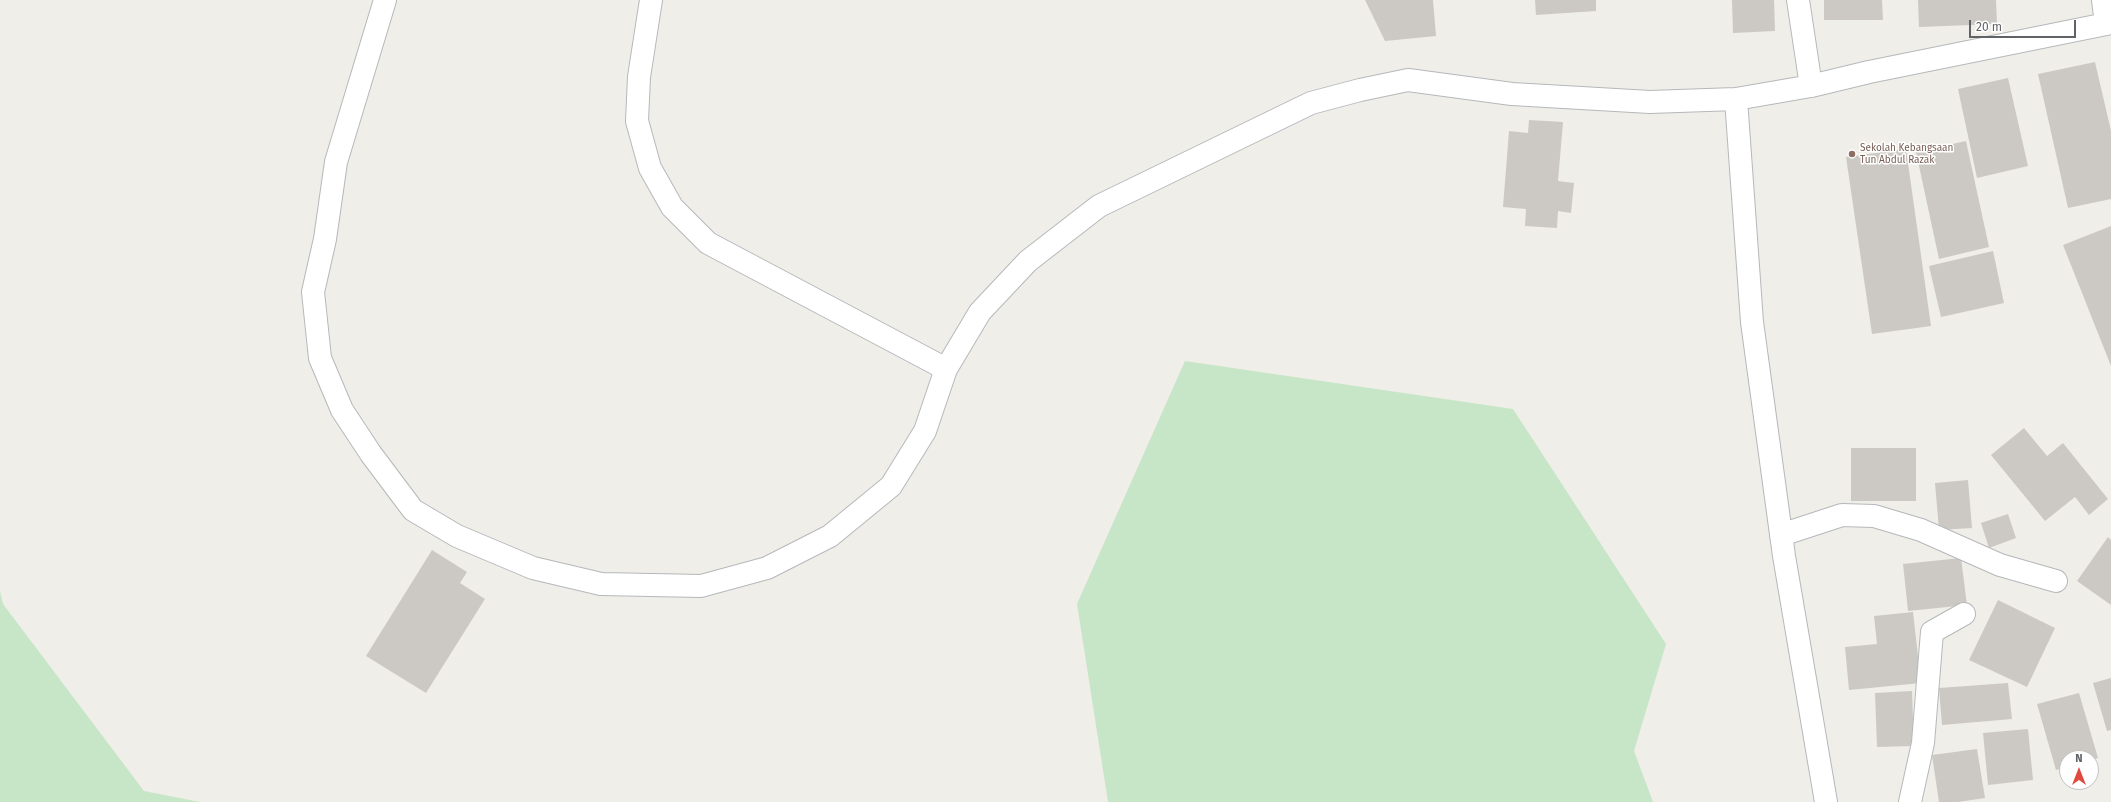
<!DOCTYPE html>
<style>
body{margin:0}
#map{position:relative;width:2111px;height:802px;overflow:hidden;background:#f0eee8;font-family:"Fira Sans",sans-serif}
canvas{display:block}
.north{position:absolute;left:2059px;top:750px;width:40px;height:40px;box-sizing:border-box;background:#fff;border:1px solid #bfc1c2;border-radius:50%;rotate:0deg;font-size:11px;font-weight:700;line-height:16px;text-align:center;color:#5f6367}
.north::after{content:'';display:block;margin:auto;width:14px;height:18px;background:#df493f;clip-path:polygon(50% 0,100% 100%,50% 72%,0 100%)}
.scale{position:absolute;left:1969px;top:20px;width:107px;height:18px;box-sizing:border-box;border:2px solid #5f6367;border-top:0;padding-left:5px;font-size:12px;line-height:14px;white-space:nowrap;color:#5f6367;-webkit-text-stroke:3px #fff;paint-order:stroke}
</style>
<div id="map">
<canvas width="2111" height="802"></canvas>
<div class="north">N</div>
<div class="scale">20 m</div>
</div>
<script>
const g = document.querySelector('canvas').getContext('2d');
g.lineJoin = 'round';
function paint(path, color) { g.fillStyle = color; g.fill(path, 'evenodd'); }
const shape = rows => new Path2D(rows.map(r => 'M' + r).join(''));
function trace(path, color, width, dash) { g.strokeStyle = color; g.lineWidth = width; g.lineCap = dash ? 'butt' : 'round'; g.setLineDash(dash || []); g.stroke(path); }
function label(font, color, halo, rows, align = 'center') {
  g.font = font + ' "Fira Sans",sans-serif'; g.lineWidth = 3; g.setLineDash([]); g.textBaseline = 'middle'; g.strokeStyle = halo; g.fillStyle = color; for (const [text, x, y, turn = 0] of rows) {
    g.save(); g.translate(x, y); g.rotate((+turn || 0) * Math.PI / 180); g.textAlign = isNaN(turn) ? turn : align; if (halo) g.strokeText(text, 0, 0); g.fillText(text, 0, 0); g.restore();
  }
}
paint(shape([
 [1185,361,1513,409,1666,644,1634,751,1653,802,1108,802,1077,604],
 [0,591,3,604,144,791,200,802,0,802]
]), '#c7e6c7');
paint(shape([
 [1365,0,1433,0,1436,36,1385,41],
 [1535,0,1596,0,1596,11,1536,15],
 [1732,0,1774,0,1775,31,1733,33],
 [1824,0,1882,0,1883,20,1824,20],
 [1918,0,1996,0,1997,24,1919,27],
 [2095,62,2111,131,2111,199,2068,208,2038,74],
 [2008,78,2028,166,1977,178,1958,89],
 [1529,120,1563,122,1558,181,1574,183,1571,213,1558,211,1557,228,1525,226,1526,209,1503,207,1509,131,1528,133],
 [1966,141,1989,247,1939,259,1916,152],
 [1906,149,1931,326,1872,334,1846,157],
 [2111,226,2111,366,2063,245],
 [1993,251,2004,303,1941,317,1929,266],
 [2024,428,2047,456,2063,443,2108,499,2089,515,2075,497,2045,521,1991,455],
 [1851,448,1916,448,1916,501,1851,501],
 [1968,480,1972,528,1939,530,1935,483],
 [2008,514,2016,538,1989,548,1981,523],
 [2108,537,2111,540,2111,605,2077,581],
 [432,550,467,572,460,583,485,599,426,693,366,656],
 [1961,558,1967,605,1908,611,1903,564],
 [1998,600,2055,628,2027,687,1969,660],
 [1913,612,1921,683,1849,690,1845,647,1877,644,1874,616],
 [2111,678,2111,730,2107,731,2093,683],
 [2008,683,2012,719,1942,725,1939,688],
 [1912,691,1914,746,1877,747,1875,693],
 [2079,693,2098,758,2091,760,2091,758,2067,758,2067,767,2056,770,2037,704],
 [2028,729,2033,780,1988,785,1983,733],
 [1977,749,1985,798,1958,802,1939,802,1932,755]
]), '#ccc9c4');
const minor = shape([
 [385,0,336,162,325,239,313,292,320,358,342,410,371,454,413,510,457,536,533,568,601,584,701,586,767,568,830,536,891,486,925,431,946,369,980,312,1028,261,1099,206,1311,103,1360,90,1408,80,1512,94,1650,102,1736,99,1811,86,1869,72,2111,23],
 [651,0,639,77,637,121,650,168,672,207,708,243,946,369],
 [1798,0,1811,86],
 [2103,0,2106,24],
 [1736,99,1752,322,1784,556,1826,802],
 [1781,535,1842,515,1874,516,1921,530,2000,565,2056,581],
 [1910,802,1923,743,1932,632,1964,614]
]);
trace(minor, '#b5b8bb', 24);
trace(minor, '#fff', 22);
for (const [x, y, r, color] of [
 [1852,154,4,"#8d6e63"]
]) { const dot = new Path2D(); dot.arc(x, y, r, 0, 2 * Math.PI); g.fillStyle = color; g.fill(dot); trace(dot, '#fff', 1.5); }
label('10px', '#785e54', '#fff', [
 ["Sekolah Kebangsaan",1860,148],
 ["Tun Abdul Razak",1860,160]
], 'left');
</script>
